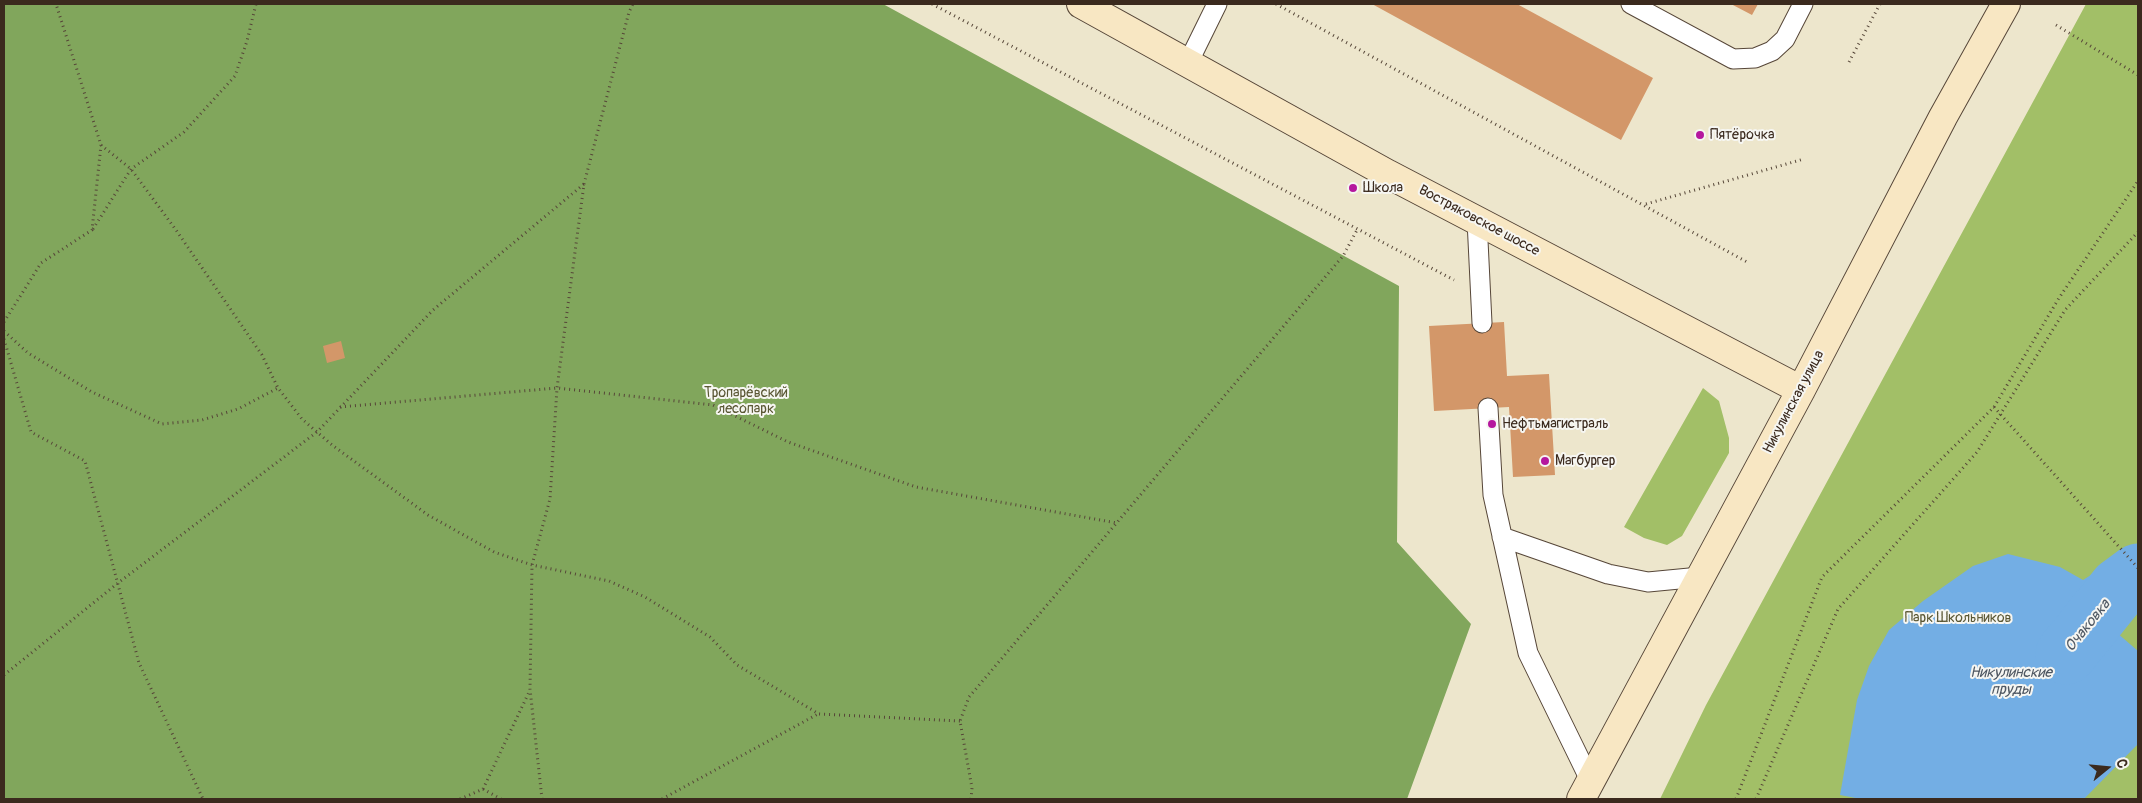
<!DOCTYPE html>
<meta charset="utf-8">
<style>
body{margin:0}
#map{position:relative;width:2142px;height:803px;overflow:hidden;background:#ede6cc;font-family:Pangolin,sans-serif}
canvas{display:block}
.frame{position:absolute;inset:0;border:5px solid #3b2a1e;pointer-events:none}
.north{position:absolute;left:2082px;top:743px;width:50px;height:50px;-webkit-text-stroke:4px #f6f6f2;paint-order:stroke;rotate:73deg;font-size:14px;font-weight:700;line-height:20px;text-align:center;color:#3b2a1e}
.north::after{content:'';display:block;margin:auto;width:18px;height:22px;background:#3b2a1e;clip-path:polygon(50% 0,100% 100%,50% 72%,0 100%)}
</style>
<div id="map">
<canvas width="2142" height="803"></canvas>
<div class="frame"></div>
<div class="north">С</div>
</div>
<script>
const g = document.querySelector('canvas').getContext('2d');
g.lineJoin = 'round';
function paint(path, color) { g.fillStyle = color; g.fill(path, 'evenodd'); }
const shape = rows => new Path2D(rows.map(r => 'M' + r).join(''));
function trace(path, color, width, dash) { g.strokeStyle = color; g.lineWidth = width; g.lineCap = dash ? 'butt' : 'round'; g.setLineDash(dash || []); g.stroke(path); }
function label(font, color, halo, rows, align = 'center') {
  g.font = font + ' Pangolin,sans-serif'; g.lineWidth = 4; g.setLineDash([]); g.textBaseline = 'middle'; g.strokeStyle = halo; g.fillStyle = color; for (const [text, x, y, turn = 0] of rows) {
    g.save(); g.translate(x, y); g.rotate((+turn || 0) * Math.PI / 180); g.textAlign = isNaN(turn) ? turn : align; if (halo) g.strokeText(text, 0, 0); g.fillText(text, 0, 0); g.restore();
  }
}
paint(shape([
 [2086,4,2138,4,2138,799,1660,799,1706,705],
 [1703,388,1719,401,1729,438,1729,453,1682,536,1667,545,1644,538,1624,527]
]), '#a2bf67');
paint(shape([
 [4,4,883,4,1399,286,1397,542,1471,624,1407,799,4,799]
]), '#81a65c');
paint(shape([
 [2008,554,2060,567,2083,580,2099,570,2137,609,2116,632,2138,651,2138,744,2084,799,1861,799,1840,795,1857,700,1869,666,1889,630,1923,601,1973,566]
]), '#73aee4');
trace(shape([
 [2066,654,2119,588,2138,574]
]), '#73aee4', 61);
paint(shape([
 [1372,4,1517,4,1653,78,1621,140],
 [1731,4,1758,4,1752,15],
 [1504,322,1507,376,1549,374,1555,475,1513,477,1509,407,1434,411,1429,326],
 [341,341,345,358,327,363,323,346]
]), '#d39769');
const lane = shape([
 [1631,4,1733,59,1755,58,1772,51,1785,39,1803,4],
 [1188,63,1217,4],
 [1477,220,1482,323],
 [1488,408,1493,495,1528,653,1590,780],
 [1502,537,1608,574,1648,582,1700,577]
]);
const secondary = shape([
 [1081,4,1388,174,1801,390],
 [1581,799,1801,390,1943,117,2006,4]
]);
trace(lane, '#564638', 21);
trace(secondary, '#564638', 30);
trace(shape([
 [932,4,1454,280],
 [1276,4,1747,262],
 [2056,25,2138,75],
 [1849,62,1880,4],
 [101,145,131,169,176,230,262,355,278,388,302,419,332,445,428,515,494,552,532,565,609,581,645,597,710,637,737,665,819,714,960,721],
 [1646,204,1804,159],
 [93,229,131,169,184,132,235,76,247,41,256,4],
 [4,322,41,263,92,230,101,145,56,4],
 [4,331,28,353,92,392,162,424,202,420,238,409,278,388],
 [4,339,31,432,85,461,139,663,203,799],
 [340,407,557,388,713,405,788,442,916,487,1117,523],
 [1994,407,2138,568],
 [4,675,118,583,317,432,433,310,584,184],
 [483,789,501,799],
 [460,799,483,789,530,690],
 [542,799,530,689,532,565,550,499,557,388,584,184,629,12,633,4],
 [662,799,818,714],
 [971,799,972,788,960,721,969,697,1343,256,1357,230],
 [1736,799,1822,577,1994,407,2059,298,2138,181],
 [1756,799,1838,609,1977,452,2065,310,2138,232]
]), '#564638', 3, [1, 4]);
trace(lane, '#fff', 19);
trace(secondary, '#f8e7c3', 28);
for (const [x, y, r, color] of [
 [1700,135,5,"#b5179e"],
 [1353,188,5,"#b5179e"],
 [1492,424,5,"#b5179e"],
 [1545,461,5,"#b5179e"]
]) { const dot = new Path2D(); dot.arc(x, y, r, 0, 2 * Math.PI); g.fillStyle = color; g.fill(dot); trace(dot, '#f6f6f2', 2); }
label('14px', '#3b2a1e', '#f6f6f2', [
 ["Пятёрочка",1710,135],
 ["Школа",1363,188],
 ["Нефтьмагистраль",1502,424],
 ["Магбургер",1555,461]
], 'left');
label('14px', '#3b2a1e', '#f6f6f2', [
 ["Востряковское шоссе",1479,221,28],
 ["Никулинская улица",1794,402,-62]
]);
label('14px', '#5a5734', '#f6f6f2', [
 ["Тропарёвский",746,393],
 ["лесопарк",746,409],
 ["Парк Школьников",1958,618]
]);
label('italic 15px', '#4f5863', '#f6f6f2', [
 ["Очаковка",2088,626,-51],
 ["Никулинские",2011,673],
 ["пруды",2011,690]
]);
</script>
